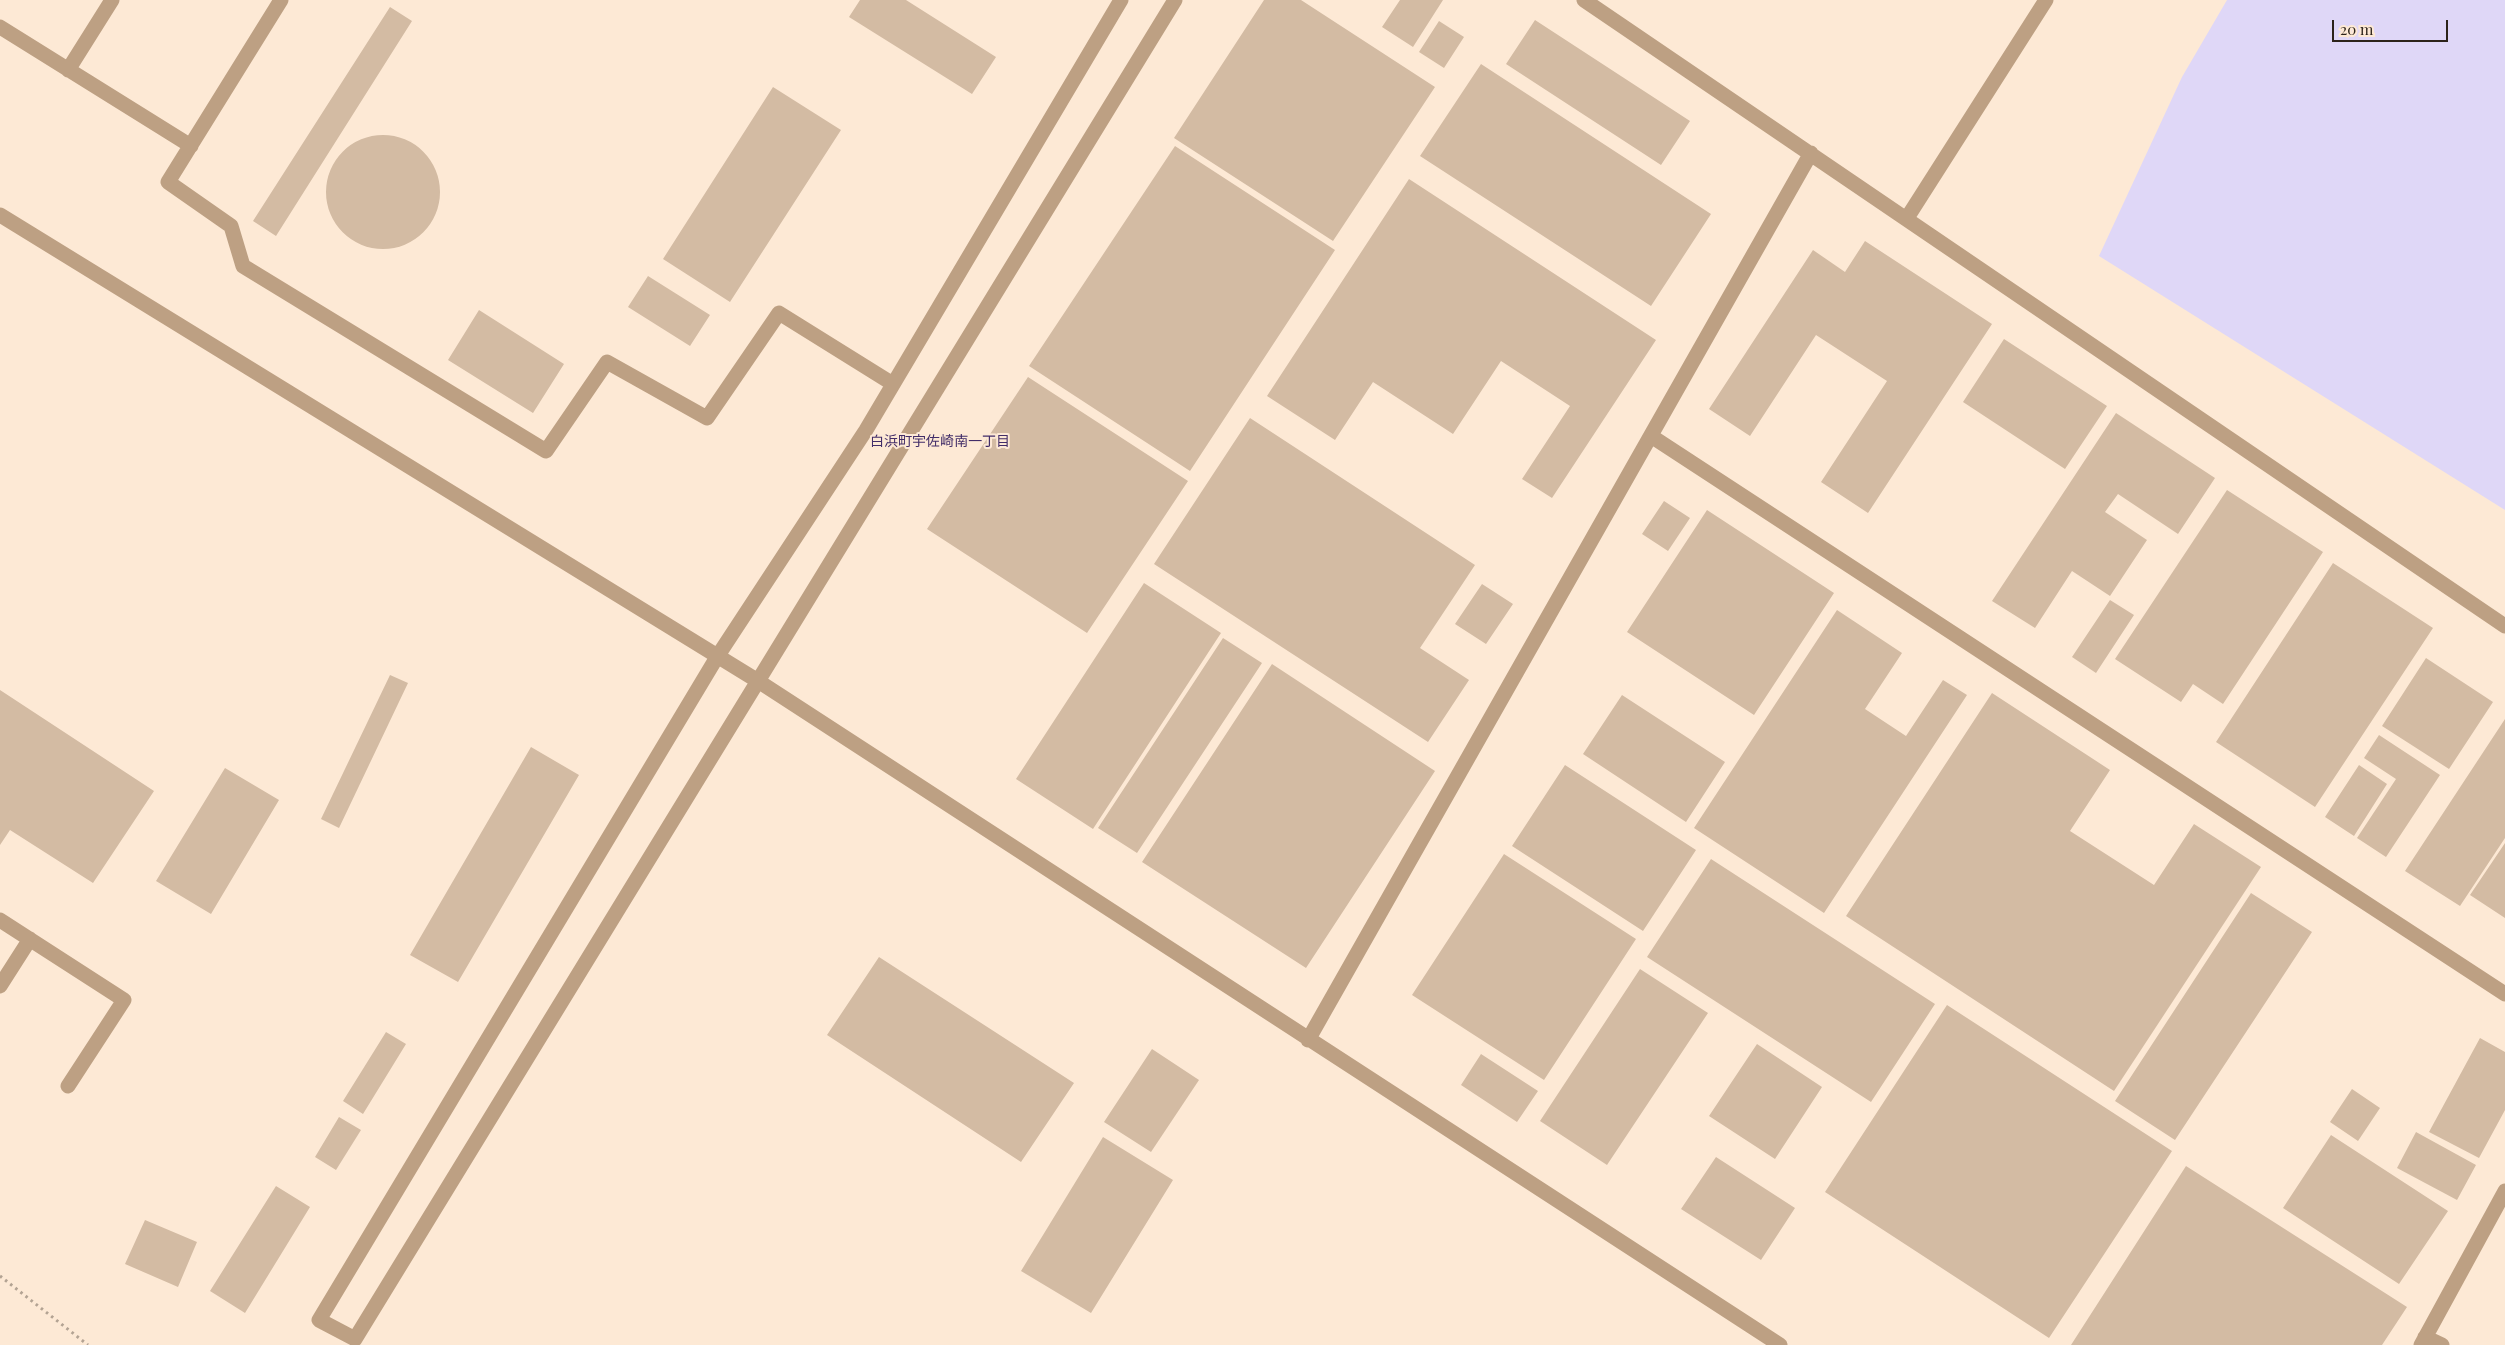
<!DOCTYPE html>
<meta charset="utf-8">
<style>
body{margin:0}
#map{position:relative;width:2505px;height:1345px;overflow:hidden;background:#fde9d5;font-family:"Playfair Display",serif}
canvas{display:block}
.scale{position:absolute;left:2332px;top:20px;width:116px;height:22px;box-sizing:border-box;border:2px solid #2c231a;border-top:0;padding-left:6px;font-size:15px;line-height:18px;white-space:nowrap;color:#2c231a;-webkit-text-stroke:4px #fde9d5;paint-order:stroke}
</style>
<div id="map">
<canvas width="2505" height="1345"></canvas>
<div class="scale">20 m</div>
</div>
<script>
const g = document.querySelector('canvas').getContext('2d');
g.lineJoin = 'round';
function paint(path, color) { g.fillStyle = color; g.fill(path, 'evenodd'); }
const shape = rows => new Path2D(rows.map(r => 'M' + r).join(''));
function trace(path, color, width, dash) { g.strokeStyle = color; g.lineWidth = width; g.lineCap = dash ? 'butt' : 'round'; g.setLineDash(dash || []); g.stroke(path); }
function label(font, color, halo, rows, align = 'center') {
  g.font = font + ' "Playfair Display","Noto Sans JP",serif'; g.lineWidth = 4; g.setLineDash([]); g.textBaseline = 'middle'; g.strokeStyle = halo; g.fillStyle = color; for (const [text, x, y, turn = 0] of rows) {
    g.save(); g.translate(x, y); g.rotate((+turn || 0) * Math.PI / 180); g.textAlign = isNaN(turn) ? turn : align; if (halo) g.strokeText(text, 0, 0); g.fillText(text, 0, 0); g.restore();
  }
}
paint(shape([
 [2227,0,2505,0,2505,510,2099,256,2182,77]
]), '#dfd7f7');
paint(shape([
 [860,0,906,0,996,57,972,94,849,17],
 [1264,0,1301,0,1435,87,1333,241,1174,138],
 [1400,0,1443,0,1413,47,1382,27],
 [390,7,412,21,276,236,253,221],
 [1535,20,1690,121,1661,165,1506,64],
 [1439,21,1464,37,1444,68,1419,52],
 [1481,64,1711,214,1651,306,1420,156],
 [773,87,841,130,730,302,663,259],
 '326 192a57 57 0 1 1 114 0a57 57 0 1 1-114 0Z',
 [1175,146,1335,250,1190,471,1029,366],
 [1409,179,1656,340,1552,498,1522,479,1570,406,1501,361,1453,434,1373,382,1335,440,1267,396],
 [1865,241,1992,324,1868,513,1821,482,1887,381,1816,335,1750,436,1709,409,1813,250,1845,272],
 [648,276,710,315,690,346,628,307],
 [479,310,564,364,533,413,448,360],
 [2004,339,2107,406,2065,469,1963,402],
 [1028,377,1188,481,1087,633,927,529],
 [2116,413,2215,478,2178,534,2118,494,2105,512,2147,540,2110,596,2072,571,2035,628,1992,601],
 [1250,418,1475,565,1420,648,1469,680,1428,742,1154,564],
 [2227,490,2323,552,2223,704,2193,684,2181,702,2115,659],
 [1664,501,1690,518,1668,551,1642,534],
 [1707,510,1834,593,1754,715,1627,632],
 [2333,563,2433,628,2315,807,2216,742],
 [1144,583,1221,633,1093,829,1016,779],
 [1482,584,1513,604,1486,644,1455,624],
 [2110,600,2134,615,2096,673,2072,657],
 [1837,610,1902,653,1865,709,1906,736,1943,680,1967,695,1824,913,1694,828],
 [1223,638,1262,663,1137,853,1098,828],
 [2426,658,2493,702,2449,769,2382,726],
 [1272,664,1435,771,1306,968,1142,862],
 [390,675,408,683,339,828,321,819],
 [0,690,154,791,93,883,10,830,0,845],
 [1992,693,2110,770,2070,831,2154,885,2194,824,2261,867,2114,1091,1846,916],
 [1622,695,1725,762,1686,822,1583,754],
 [2505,719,2505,838,2460,906,2405,871],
 [2379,735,2440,775,2386,857,2357,838,2396,779,2364,758],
 [531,747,579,775,458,982,410,955],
 [1565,765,1696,850,1643,931,1512,846],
 [2359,765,2387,784,2354,836,2325,817],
 [225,768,279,800,211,914,156,881],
 [2505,843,2505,918,2470,895],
 [1504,854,1636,939,1544,1080,1412,995],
 [1711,859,1935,1004,1871,1102,1647,957],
 [2251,893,2312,932,2175,1140,2115,1101],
 [879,957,1074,1083,1021,1162,827,1035],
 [1640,969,1708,1013,1607,1165,1540,1121],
 [1947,1005,2172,1151,2049,1338,1825,1192],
 [386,1032,406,1044,363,1114,343,1101],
 [2480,1038,2505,1052,2505,1110,2479,1158,2429,1132],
 [1757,1044,1822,1087,1775,1159,1709,1116],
 [1152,1049,1199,1080,1151,1152,1104,1122],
 [1481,1054,1538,1091,1517,1122,1461,1085],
 [2352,1089,2380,1108,2358,1141,2330,1122],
 [339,1117,361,1130,336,1170,315,1157],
 [2416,1132,2476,1165,2457,1200,2397,1168],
 [2331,1135,2448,1211,2399,1284,2283,1208],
 [1103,1137,1173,1180,1091,1313,1021,1271],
 [1716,1157,1795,1208,1761,1260,1681,1209],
 [2186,1166,2407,1307,2382,1345,2071,1345],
 [276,1186,310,1207,245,1313,210,1291],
 [145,1220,197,1242,178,1287,125,1264]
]), '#d3bba3');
trace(shape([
 [0,1276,88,1345]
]), '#b3a393', 3, [2.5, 4]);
trace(shape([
 [281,0,168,182,231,226,243,266,546,451,607,362,707,418,779,313,893,384],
 [1121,0,866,430,717,657,319,1320,355,1339,1175,0],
 [1584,0,2505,626],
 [0,27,191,146],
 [68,70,112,0],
 [0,215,758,681,1780,1345],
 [1907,218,2046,0],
 [1651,436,2505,994],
 [0,920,124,1000,68,1086],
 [0,986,30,939],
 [1308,1040,1811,153],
 [2425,1337,2442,1345],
 [2421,1345,2505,1191]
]), '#bda083', 15);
label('14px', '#422d68', '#fde9d5', [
 ["白浜町宇佐崎南一丁目",940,442]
]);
</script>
